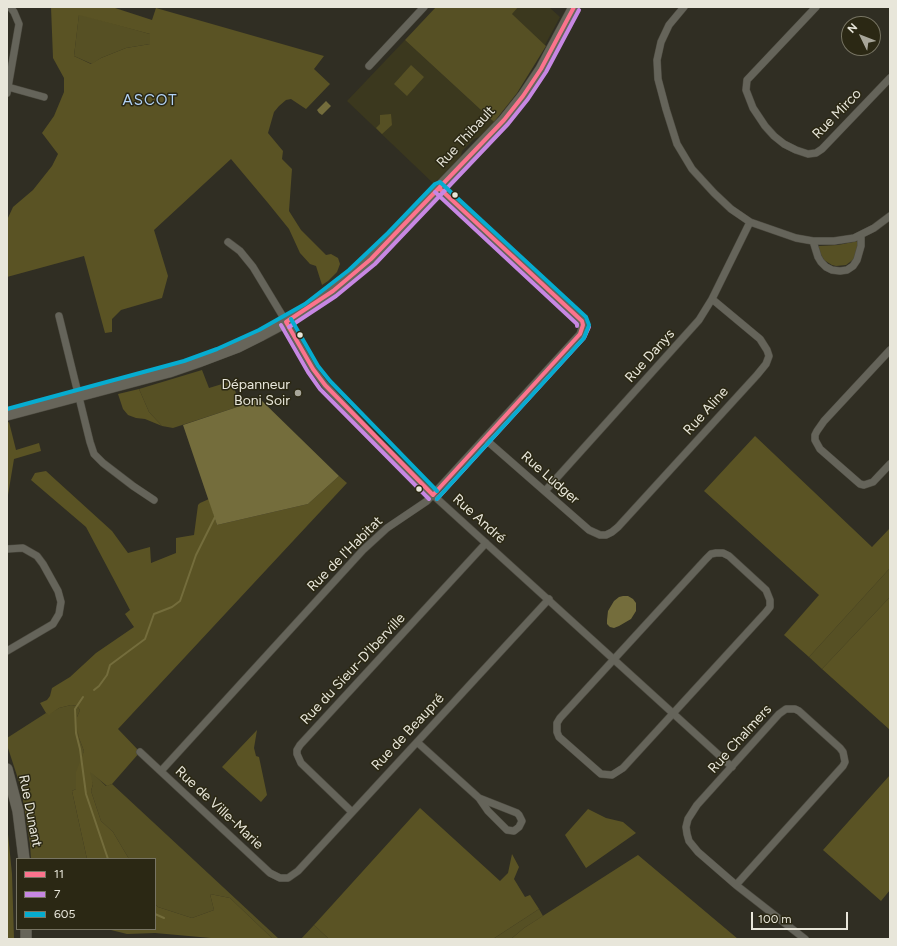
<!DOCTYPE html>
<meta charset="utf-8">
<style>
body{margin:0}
#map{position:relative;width:897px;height:946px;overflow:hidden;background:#302e23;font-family:Figtree,sans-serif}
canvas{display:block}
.frame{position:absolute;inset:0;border:8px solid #e8e6da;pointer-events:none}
.legend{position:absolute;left:16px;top:858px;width:140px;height:72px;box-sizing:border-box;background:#2b2814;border:1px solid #777463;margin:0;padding:5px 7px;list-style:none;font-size:12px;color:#e8e6da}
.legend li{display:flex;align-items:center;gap:8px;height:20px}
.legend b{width:20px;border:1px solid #777463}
.north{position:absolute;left:841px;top:16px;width:40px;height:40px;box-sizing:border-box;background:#2b2814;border:1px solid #777463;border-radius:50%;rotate:313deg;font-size:11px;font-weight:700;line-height:16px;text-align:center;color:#e8e6da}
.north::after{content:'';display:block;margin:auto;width:14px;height:18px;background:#a8a69a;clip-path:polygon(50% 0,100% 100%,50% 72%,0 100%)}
.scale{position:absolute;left:751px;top:912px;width:97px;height:18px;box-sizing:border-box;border:2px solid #e8e6da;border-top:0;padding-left:5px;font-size:12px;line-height:14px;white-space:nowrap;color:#e8e6da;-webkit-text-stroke:3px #2b2814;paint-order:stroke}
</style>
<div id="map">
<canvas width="897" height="946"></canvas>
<div class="frame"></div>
<ul class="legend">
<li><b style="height:5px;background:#fc738d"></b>11</li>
<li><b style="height:5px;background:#c787e3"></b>7</li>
<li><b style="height:5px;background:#06acd0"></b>605</li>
</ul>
<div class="north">N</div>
<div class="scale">100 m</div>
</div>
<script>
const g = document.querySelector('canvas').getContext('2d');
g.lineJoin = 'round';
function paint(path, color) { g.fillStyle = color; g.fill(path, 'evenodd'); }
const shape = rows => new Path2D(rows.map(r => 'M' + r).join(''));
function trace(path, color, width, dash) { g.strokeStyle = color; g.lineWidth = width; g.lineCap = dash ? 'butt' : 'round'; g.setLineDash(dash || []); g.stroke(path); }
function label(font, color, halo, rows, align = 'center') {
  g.font = font + ' Figtree,sans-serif'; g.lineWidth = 3; g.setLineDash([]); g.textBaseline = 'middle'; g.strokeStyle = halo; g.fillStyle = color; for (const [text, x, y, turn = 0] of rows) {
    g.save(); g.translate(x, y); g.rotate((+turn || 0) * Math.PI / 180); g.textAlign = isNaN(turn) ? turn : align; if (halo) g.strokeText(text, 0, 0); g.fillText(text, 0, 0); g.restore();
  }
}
paint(shape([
 [504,7,549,7,560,17,545,45],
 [405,40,494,122,479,137,474,139,462,151,461,156,434,184,347,101]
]), '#3b381e');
paint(shape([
 [436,7,518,7,512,14,546,46,517,93,494,122,405,40],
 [79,14,150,34,150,44,126,48,101,58,92,64,74,56],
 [411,65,424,77,407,96,394,84],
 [391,114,392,125,382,134,376,128,380,124,380,115],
 [858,241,858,246,854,259,846,265,836,266,832,265,824,260,819,251,819,246,838,245],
 [202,370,209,388,232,381,240,406,173,428,162,426,149,412,139,389],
 [890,568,890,597,822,669,809,657],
 [71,705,77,706,80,710,77,717,79,738,84,751,76,780,76,789,72,791,87,859,31,859,30,844,21,788,7,745,7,738,46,713,49,714,59,708],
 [90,771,106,786,112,784,279,939,273,939,230,898,210,894,214,910,192,918,158,907,155,904,155,859,129,859,113,832,101,821,91,791,93,784,90,777],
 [539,909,543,916,524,928,511,939,493,939],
 [314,925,329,939,301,939]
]), '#565024');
paint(shape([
 [51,7,112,7,152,20,156,8,324,56,314,69,330,84,306,109,291,99,286,100,279,106,274,112,268,133,283,151,282,159,292,169,289,211,301,230,326,255,331,254,338,258,340,264,337,272,328,281,322,285,316,266,310,264,300,253,289,229,268,203,231,159,154,230,168,276,162,298,121,310,112,319,112,332,105,333,84,256,7,277,7,220,13,207,33,190,52,166,58,154,42,133,54,116,64,92,64,78,53,58],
 [79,15,150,34,150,44,126,48,101,58,91,64,74,56],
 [139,389,149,412,162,426,145,419,136,418,128,415,123,409,118,394],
 [9,422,16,450,39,443,41,451,14,459,7,501,7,423],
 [755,436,872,547,890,528,890,568,809,657,784,635,819,595,704,491],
 [46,471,112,531,128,553,150,547,151,563,176,553,176,538,194,535,198,505,200,503,209,499,217,525,308,504,339,476,347,483,118,729,140,752,112,784,107,786,90,772,93,784,91,791,101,821,113,832,129,859,87,859,72,791,76,789,76,772,84,751,79,738,77,728,77,717,80,710,77,706,71,705,59,708,49,715,46,713,40,703,47,700,50,696,52,688,70,677,96,653,134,627,125,614,130,610,86,527,31,480,35,473],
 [890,597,890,730,822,669],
 [257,730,254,748,256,756,259,757,267,795,261,802,222,767],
 [890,775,890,890,881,901,823,850],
 [420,808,500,881,508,873,512,854,519,867,514,879,525,897,530,895,539,909,493,939,329,939,314,925],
 [588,809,606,818,623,822,636,833,586,868,565,835],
 [7,824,12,874,14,939,7,939],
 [638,855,738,939,511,939,524,928],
 [210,894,230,898,273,939,222,939,155,933,127,934,107,929,155,929,155,904,158,907,192,918,214,910]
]), '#5a5324');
paint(shape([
 [326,101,331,106,322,115,319,113,317,110],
 [259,398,339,476,308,504,217,525,183,425,240,406],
 [623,596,628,596,633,599,636,603,636,611,631,619,619,626,614,628,610,627,607,624,607,620,608,611,614,601,619,597]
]), '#746d3c');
trace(shape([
 [94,690,99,686,107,675,110,665,145,639,154,614,172,607,180,601,196,555,215,517],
 [83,697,75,709,76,733,80,749,86,794,108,859],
 [155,914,164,918]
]), '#746d3c', 2);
const street = shape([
 [684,7,669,25,661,42,657,60,658,79,666,109,677,144,692,169,714,193,731,209,750,222,796,238,813,241,834,241,854,238,874,228,890,216],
 [816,7,747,80,746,90,753,108,765,126,774,136,784,144,796,150,808,154,816,153,822,149,890,78],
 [369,66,424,7],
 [8,87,44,97],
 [7,93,19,24,14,12,10,7],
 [813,241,818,257,821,262,826,267,832,270,840,271,847,270,853,266,857,260,861,246,861,235],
 [228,242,240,251,253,267,282,315,313,369,325,385,374,437,433,495,732,767],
 [59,316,90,442,94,454,103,463,133,486,154,500],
 [890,350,824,421,817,431,815,435,815,440,820,449,860,484,864,485,873,482,890,464],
 [485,439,589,530,600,535,606,535,612,532,618,527,757,375,766,364,769,356,767,350,760,339,712,299],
 [545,491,699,320,712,299,750,222],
 [7,549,23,548,37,556,43,564,58,591,61,602,59,614,53,624,7,651],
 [716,553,723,553,729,556,766,590,770,600,770,607,766,612,623,768,612,775,601,774,559,737,557,732,557,723,560,718,706,559,711,554,716,553],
 [417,742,479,798,488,811,507,830,514,831,519,827,522,821,519,815,517,813,479,798],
 [140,752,270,873,280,878,288,878,298,871,549,599],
 [161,771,363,550,387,528,427,501,580,334,583,325,582,321,439,188],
 [352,812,301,763,297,754,297,750,300,745,486,543],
 [736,885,843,766,845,762,843,752,840,748,799,711,795,709,786,709,779,714,697,805,688,819,686,827,687,834,689,841,698,852,736,885,805,939]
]);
const secondary = shape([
 [7,415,169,372,201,361,238,347,262,335,294,318,322,299,353,275,379,250,504,120,523,96,541,69,574,7],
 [7,769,18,811,24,859],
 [26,929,26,939]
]);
trace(street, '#4d4b41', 8);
trace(secondary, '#4d4b41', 12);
trace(street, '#65645a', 7);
trace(secondary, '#67655a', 11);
trace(shape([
 [439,188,582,321,583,325],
 [286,322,333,291,371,259,504,120,523,96,541,69,574,7],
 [286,322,313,369,325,385,433,495],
 [433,495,580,334,583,325]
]), '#fc738d', 4);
trace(shape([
 [435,192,577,324,577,326],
 [281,325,308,372,320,389,429,499],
 [289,327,336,296,375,264,508,124,528,99,546,72,579,10],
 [437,499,584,338,589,327]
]), '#c787e3', 4);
trace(shape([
 [291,319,318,366,330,381,437,491],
 [7,409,184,361,217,349,259,330,305,304,349,270,388,233,435,184,440,182,586,317,589,325,584,338,437,499]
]), '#06acd0', 4);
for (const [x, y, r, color] of [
 [455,195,3.5,"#e8e6da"],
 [300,335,3.5,"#e8e6da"],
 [298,393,4,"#a8a69a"],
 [419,489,3.5,"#e8e6da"]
]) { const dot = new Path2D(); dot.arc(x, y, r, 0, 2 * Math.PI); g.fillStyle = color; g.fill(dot); trace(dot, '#2b2814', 1.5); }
label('14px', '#e8e6da', '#2b2814', [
 ["Rue Mirco",837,114,-46],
 ["Rue Thibault",466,137,-47],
 ["Rue Danys",650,356,-48],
 ["Rue Aline",706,411,-48],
 ["Rue Ludger",550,478,41],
 ["Rue André",479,519,42],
 ["Rue de l'Habitat",345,554,-45],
 ["Rue du Sieur-D'Iberville",353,669,-47],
 ["Rue de Beaupré",408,732,-47],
 ["Rue Chalmers",740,739,-48],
 ["Rue de Ville-Marie",219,808,43],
 ["Rue Dunant",30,811,79]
]);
label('14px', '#e8e6da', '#2b2814', [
 ["Dépanneur",290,385],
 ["Boni Soir",290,401]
], 'right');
g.letterSpacing = '1px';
label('15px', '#b1d1f4', '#2b2814', [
 ["ASCOT",150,101]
]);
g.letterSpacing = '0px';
</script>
